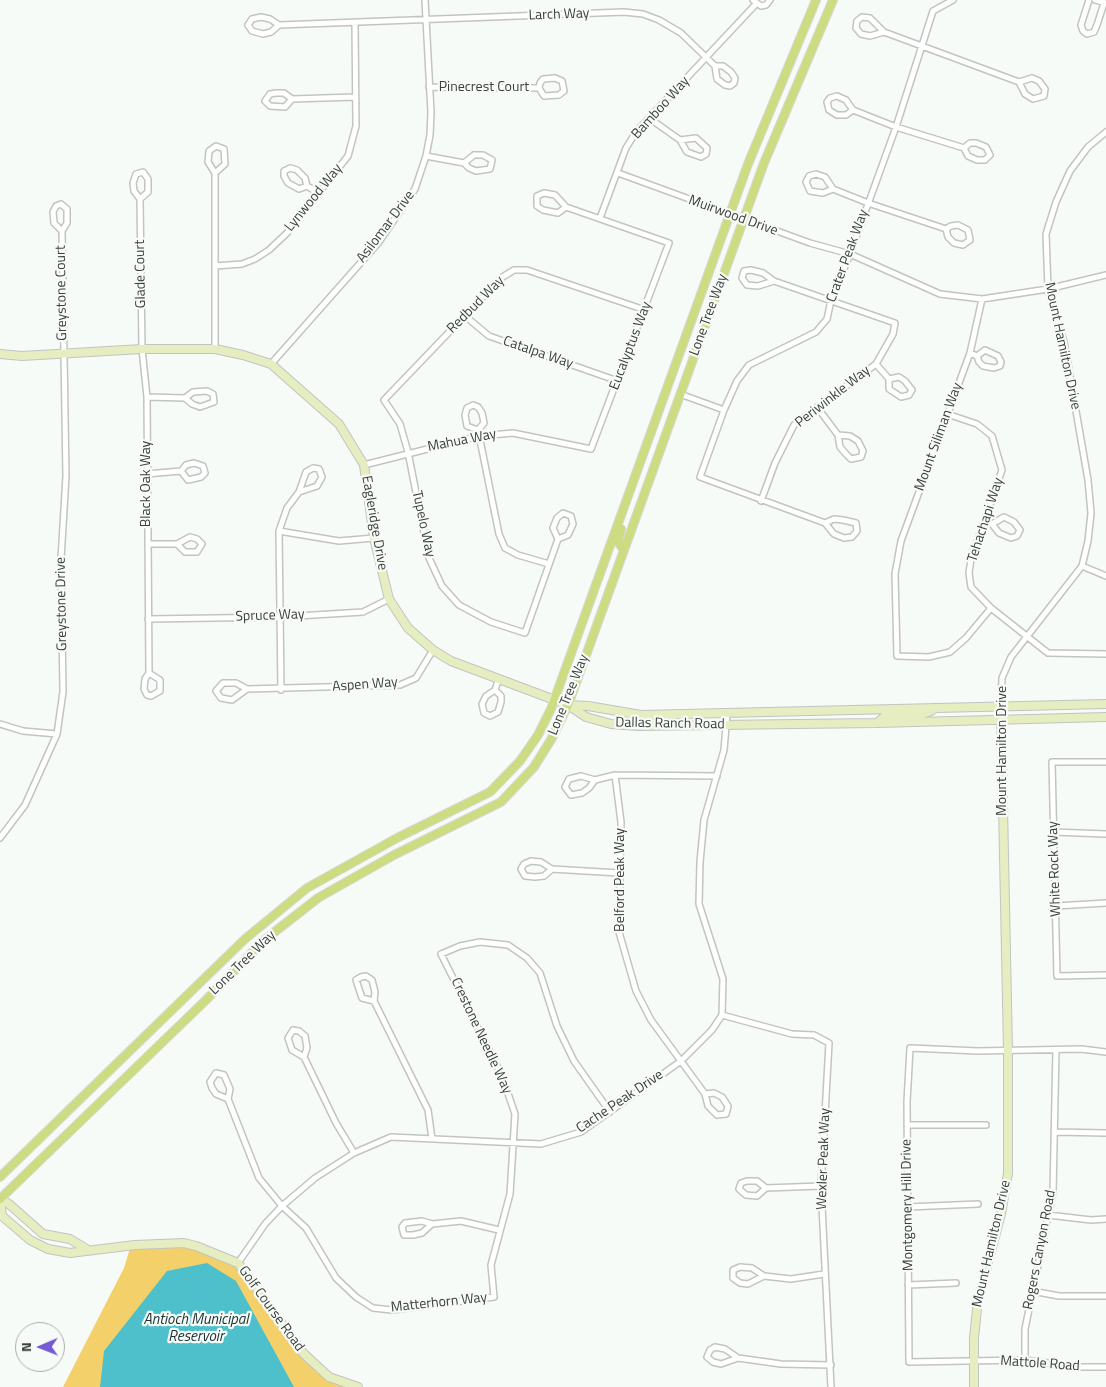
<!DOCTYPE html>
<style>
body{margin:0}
#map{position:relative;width:1106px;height:1387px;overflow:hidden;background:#f7fbf7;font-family:"Titillium Web",sans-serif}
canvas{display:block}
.north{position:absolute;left:15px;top:1322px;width:50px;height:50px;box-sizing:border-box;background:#f7fbf7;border:1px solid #acafac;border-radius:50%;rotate:269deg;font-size:14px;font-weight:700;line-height:20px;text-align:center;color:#3c3d3c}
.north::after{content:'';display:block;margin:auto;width:18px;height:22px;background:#745ad4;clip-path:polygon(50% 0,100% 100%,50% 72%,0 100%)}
</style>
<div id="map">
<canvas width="1106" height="1387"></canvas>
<div class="north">N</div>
</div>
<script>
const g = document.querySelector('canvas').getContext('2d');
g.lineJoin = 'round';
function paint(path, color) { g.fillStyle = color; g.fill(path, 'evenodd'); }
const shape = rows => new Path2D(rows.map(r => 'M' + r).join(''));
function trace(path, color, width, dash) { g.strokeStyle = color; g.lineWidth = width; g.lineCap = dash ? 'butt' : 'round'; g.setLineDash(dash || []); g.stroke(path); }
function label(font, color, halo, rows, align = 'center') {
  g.font = font + ' "Titillium Web",sans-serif'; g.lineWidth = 4.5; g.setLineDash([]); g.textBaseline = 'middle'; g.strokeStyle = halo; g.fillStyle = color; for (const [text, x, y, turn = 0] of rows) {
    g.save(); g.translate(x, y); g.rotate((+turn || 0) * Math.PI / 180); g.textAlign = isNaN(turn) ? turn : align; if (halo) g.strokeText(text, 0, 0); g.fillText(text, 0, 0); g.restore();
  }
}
paint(shape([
 [184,1243,238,1263,303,1353,329,1377,358,1387,63,1387,124,1268,131,1245]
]), '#f3d06a');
paint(shape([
 [207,1263,236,1281,294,1387,100,1387,104,1351,167,1271]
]), '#4ec0cb');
const street = shape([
 [753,0,761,6,766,5,770,0],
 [1089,0,1081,25,1083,31,1087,34,1094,32,1097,25,1104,3],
 [1095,0,1106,3],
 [279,25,271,32,263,34,252,31,248,25,252,19,261,17,270,19,279,25,624,12,643,14,659,20,681,33,715,66,717,79,725,85,730,86,734,83,735,78,731,72,723,66,715,66],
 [884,32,870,36,861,34,856,28,857,21,862,17,870,18,884,32,1019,82,1025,94,1033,99,1044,96,1045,89,1039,81,1032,78,1019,82],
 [555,78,562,81,564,91,559,95,544,96,539,88,540,83,543,79,555,78],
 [429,87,539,88],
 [292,99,285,107,270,106,265,101,270,94,276,93,284,93,292,99,355,97],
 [853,110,846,115,837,115,829,110,827,102,830,98,837,96,846,100,853,110,896,127,964,148,968,156,977,160,985,160,990,155,986,147,976,143,970,143,964,148],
 [649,118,680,140,687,152,701,157,706,154,707,148,696,138,680,140],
 [474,155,483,155,492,160,490,169,476,171,469,168,464,163,474,155],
 [426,156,464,163],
 [618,173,810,243,850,254,940,294,982,299,1048,289,1106,275],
 [307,186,299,189,288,183,284,176,284,171,290,168,297,170,305,178,307,186,317,192],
 [833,189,823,193,810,191,806,182,809,176,816,174,825,177,833,189,868,203,946,229,951,226,958,225,968,230,970,240,963,245,954,243,948,237,946,229],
 [140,199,148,192,148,179,143,172,136,174,133,183,134,191,140,199,142,349,147,397,149,673,145,679,144,689,147,695,151,696,160,691,160,680,149,673],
 [600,218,626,148,636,132,756,4],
 [215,266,242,264,255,259,269,250,287,233,348,156,356,126,355,24],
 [982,299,970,353,901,541,895,574,897,656,929,657,950,652,966,638,991,608],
 [465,316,489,336,618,381],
 [215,349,215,173,208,162,209,151,216,146,224,149,225,164,215,173],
 [970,353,977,356,979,362,983,366,994,368,1000,366,1001,362,998,356,985,350,977,356],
 [271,364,379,242,415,189,426,156,430,135,431,112,425,0],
 [876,364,889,379,889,389,901,397,909,395,912,390,905,381,899,377,889,379],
 [680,394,724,410],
 [147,397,185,398,193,392,207,391,213,394,214,402,200,407,192,404,185,398],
 [817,407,838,435,840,447,846,454,851,459,861,457,863,451,858,441,850,436,838,435],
 [947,414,977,424,992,436,1002,470,971,559,969,573,971,587,991,608,1048,653,1106,654],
 [478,430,467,426,465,415,467,408,473,405,478,407,482,413,484,423,478,430,499,534,505,548,518,555,549,564],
 [364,465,479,436,513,433,591,449,669,243,566,207,555,195,544,193,537,196,537,206,543,210,558,213,566,207],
 [146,474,181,471,186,465,194,463,203,466,205,473,201,477,188,480,181,471],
 [761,501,775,463,794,425,876,364,893,334,895,323,774,281,763,273,751,270,744,271,742,278,747,285,758,286,774,281],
 [986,522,992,524,999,533,1011,538,1017,536,1020,530,1014,522,1004,517,992,524],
 [825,523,834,519,843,520,856,523,857,531,852,537,844,538,834,534,825,523,700,477,724,410,737,381,749,365,816,332,827,319,831,300,850,254,896,127,933,11,953,0],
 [279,531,339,541,374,538],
 [558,539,568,535,573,524,571,516,563,513,557,518,553,528,558,539,525,633,491,622,459,605,442,586,429,558,408,452,400,424,384,400,501,278,514,270,527,270,645,310],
 [148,544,177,544,190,537,197,539,202,544,197,552,185,552,177,544],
 [1082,566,1106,576],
 [148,619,281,617,363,612,389,599],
 [247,689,232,700,221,698,216,691,223,683,236,683,247,689,400,685,416,678,433,650],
 [281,690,279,531,287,508,299,492,306,472,313,468,319,469,322,477,317,486,299,492],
 [495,690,501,696,501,702,498,712,490,716,484,713,482,704,486,696,495,690,499,678],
 [1001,708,1002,678,1011,657,1082,566,1088,541,1091,513,1088,480,1064,342,1048,289,1046,234,1056,202,1070,171,1088,147,1106,132],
 [0,724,23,731,57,734],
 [1106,762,1052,762,1057,976,1106,975],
 [615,775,621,822,619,932,636,991,651,1020,705,1094,708,1106,717,1115,726,1114,728,1106,722,1097,714,1093,705,1094],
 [595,780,589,788,582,793,571,795,565,787,569,779,581,776,595,780,615,775,717,776],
 [1053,832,1106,834],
 [0,838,25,805,57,734,63,692,61,559,66,476,62,231,67,223,67,209,61,204,56,206,53,212,54,223,62,231],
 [552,869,544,876,535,877,525,876,521,869,524,864,531,861,541,862,552,869,619,873],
 [1056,906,1106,903],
 [374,1001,362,998,356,980,361,977,366,976,372,980,375,992,374,1001,428,1110,432,1139],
 [722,1015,792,1034,814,1035,829,1043,821,1186,831,1387],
 [1106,1052,1081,1049,978,1051,910,1048,907,1102,909,1362,1025,1360,1078,1367,1106,1367],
 [304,1057,307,1048,305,1036,299,1031,293,1030,288,1038,292,1050,304,1057,336,1123,354,1153],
 [228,1099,216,1094,212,1088,210,1082,216,1073,224,1075,230,1089,228,1099,259,1178,282,1206,306,1228,336,1278,356,1297,373,1308,392,1310,494,1297,491,1265,510,1194,515,1114,502,1076,441,954,460,946,480,942,508,945,527,958,540,973,557,1026,574,1061,610,1112],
 [907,1125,986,1125],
 [1055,1132,1106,1133],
 [766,1188,757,1181,747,1181,741,1183,739,1189,746,1195,757,1196,766,1188,821,1186],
 [908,1207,978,1204],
 [1048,1215,1091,1220,1106,1219],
 [432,1224,422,1233,413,1235,404,1235,402,1227,405,1223,422,1221,432,1224,461,1221,499,1230],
 [238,1263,265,1224,282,1206,315,1178,354,1153,391,1137,541,1144,581,1132,681,1061,712,1030,722,1015,723,979,699,904,700,862,704,820,724,750,727,714],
 [764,1276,748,1284,740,1283,733,1278,733,1270,740,1267,752,1268,764,1276,791,1279,824,1274],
 [908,1285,956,1283],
 [1032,1291,1059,1296,1106,1296],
 [738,1358,721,1364,713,1362,707,1357,710,1350,715,1347,725,1349,738,1358,781,1364,831,1365],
 [1025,1360,1025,1329,1053,1192,1056,1050]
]);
const secondary = shape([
 [0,354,22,356,142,349,215,349,243,355,271,364,339,424,364,465,374,538,389,599,408,628,433,650,451,661,568,705,586,717,611,724,638,726,877,723,1106,717],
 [568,705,588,706,641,715,1106,704],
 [877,723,884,717,920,715,933,710],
 [0,1199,2,1216,30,1240,48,1249,70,1253,135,1245,184,1243,196,1246,238,1263,303,1353,329,1377,358,1387],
 [0,1199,9,1204,43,1234,70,1239,88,1250],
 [974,1387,974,1338,978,1300,1001,1214,1008,1173,1008,1051,1001,708]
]);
const primary = shape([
 [621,529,618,542,624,550],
 [0,1177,245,939,307,888,397,838,490,792,520,761,538,735,551,709,748,164,816,0],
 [0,1199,206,1000,263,941,318,898,394,855,501,802,534,767,552,738,568,705,764,163,833,0]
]);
trace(street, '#c1c5c1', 8);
trace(secondary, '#c1c5c1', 10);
trace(primary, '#d8d8d8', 10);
trace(street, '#fff', 5);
trace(secondary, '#e6edc0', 8);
trace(primary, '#cddc80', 8);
label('14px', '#3c3d3c', '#f7fbf7', [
 ["Larch Way",559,15,-2],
 ["Pinecrest Court",484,88],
 ["Bamboo Way",661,108,-48],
 ["Lynwood Way",314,198,-51],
 ["Muirwood Drive",733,216,20],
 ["Asilomar Drive",386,227,-53],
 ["Crater Peak Way",848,256,-70],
 ["Glade Court",141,274,-91],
 ["Greystone Court",62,293,-91],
 ["Redbud Way",476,305,-45],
 ["Lone Tree Way",709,315,-70],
 ["Eucalyptus Way",631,346,-69],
 ["Mount Hamilton Drive",1062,346,78],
 ["Catalpa Way",538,353,19],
 ["Periwinkle Way",833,397,-38],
 ["Mount Siliman Way",939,437,-70],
 ["Mahua Way",462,441,-11],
 ["Black Oak Way",147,484,-90],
 ["Tehachapi Way",986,520,-72],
 ["Eagleridge Drive",374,523,80],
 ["Tupelo Way",423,524,78],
 ["Greystone Drive",62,604,-91],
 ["Spruce Way",270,616,-2],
 ["Aspen Way",365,685,-4],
 ["Lone Tree Way",569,695,-68],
 ["Dallas Ranch Road",670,724,1],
 ["Mount Hamilton Drive",1003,751,-90],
 ["White Rock Way",1055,869,-92],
 ["Belford Peak Way",621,880,-90],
 ["Lone Tree Way",243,963,-44],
 ["Crestone Needle Way",481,1036,65],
 ["Cache Peak Drive",620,1102,-34],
 ["Wexler Peak Way",824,1159,-88],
 ["Montgomery Hill Drive",908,1205,-91],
 ["Mount Hamilton Drive",992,1244,-77],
 ["Rogers Canyon Road",1040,1250,-79],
 ["Matterhorn Way",439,1303,-6],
 ["Golf Course Road",271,1309,54],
 ["Mattole Road",1040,1364,4]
]);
label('italic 15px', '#183134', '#f7fbf7', [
 ["Antioch Municipal",196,1320],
 ["Reservoir",196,1337]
]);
</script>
